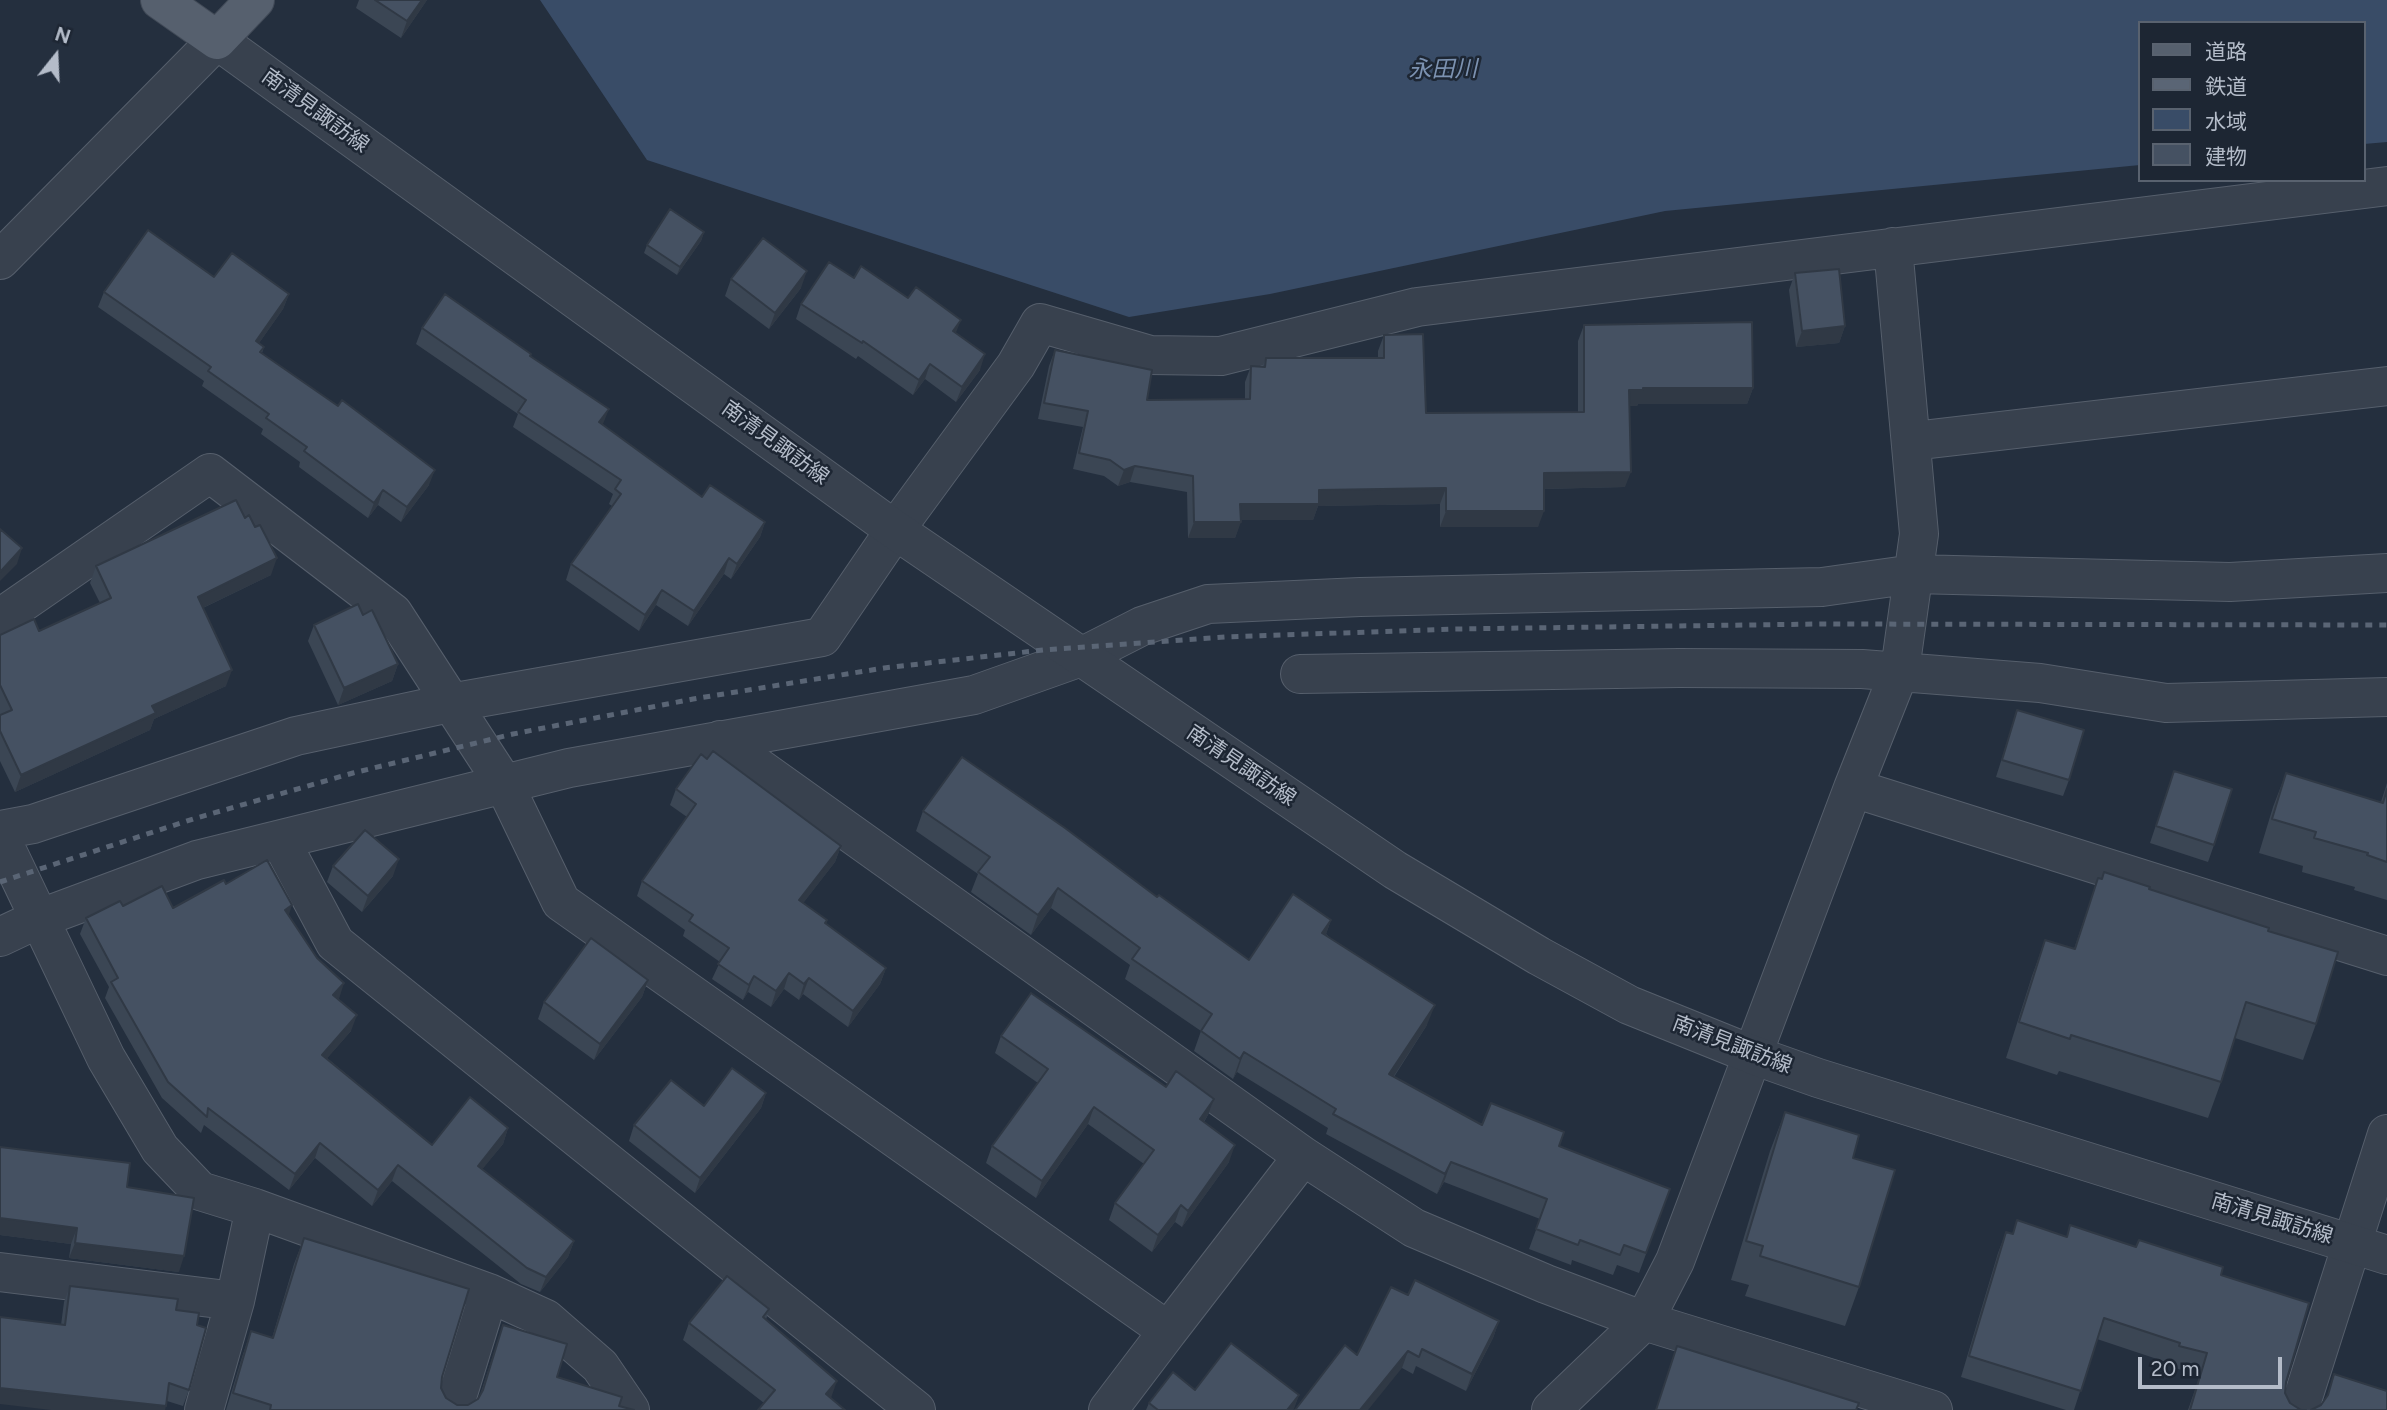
<!DOCTYPE html>
<meta charset="utf-8">
<style>
body{margin:0}
#map{position:relative;width:2387px;height:1410px;overflow:hidden;background:#242f3e;font-family:Figtree,"Noto Sans JP",sans-serif}
canvas{display:block}
.legend{position:absolute;left:2138px;top:21px;width:228px;height:161px;box-sizing:border-box;background:#1d2633;border:2px solid #59626f;margin:0;padding:9px 12px;list-style:none;font-size:21px;color:#b4bcc9}
.legend li{display:flex;align-items:center;gap:14px;height:35px}
.legend b{width:35px;border:2px solid #59626f}
.north{position:absolute;left:21px;top:21px;width:70px;height:70px;-webkit-text-stroke:5px #1d2633;paint-order:stroke;rotate:18deg;font-size:19px;font-weight:700;line-height:28px;text-align:center;color:#b4bcc9}
.north::after{content:'';display:block;margin:auto;width:24px;height:32px;background:#b4bcc9;clip-path:polygon(50% 0,100% 100%,50% 72%,0 100%)}
.scale{position:absolute;left:2138px;top:1357px;width:144px;height:32px;box-sizing:border-box;border:4px solid #b4bcc9;border-top:0;padding-left:9px;font-size:21px;line-height:24px;white-space:nowrap;color:#b4bcc9;-webkit-text-stroke:5px #1d2633;paint-order:stroke}
</style>
<div id="map">
<canvas width="2387" height="1410"></canvas>
<ul class="legend">
<li><b style="height:9px;background:#56606e"></b>道路</li>
<li><b style="height:9px;background:#5a6575"></b>鉄道</li>
<li><b style="height:19px;background:#394c67"></b>水域</li>
<li><b style="height:19px;background:#455162"></b>建物</li>
</ul>
<div class="north">N</div>
<div class="scale">20 m</div>
</div>
<script>
const g = document.querySelector('canvas').getContext('2d');
g.lineJoin = 'round';
function paint(path, color) { g.fillStyle = color; g.fill(path, 'evenodd'); }
const shape = rows => new Path2D(rows.map(r => 'M' + r).join(''));
function trace(path, color, width, dash) { g.strokeStyle = color; g.lineWidth = width; g.lineCap = dash ? 'butt' : 'round'; g.setLineDash(dash || []); g.stroke(path); }
function label(font, color, halo, rows, align = 'center') {
  g.font = font + ' Figtree,"Noto Sans JP",sans-serif'; g.lineWidth = 5; g.setLineDash([]); g.textBaseline = 'middle'; g.strokeStyle = halo; g.fillStyle = color; for (const [text, x, y, turn = 0] of rows) {
    g.save(); g.translate(x, y); g.rotate((+turn || 0) * Math.PI / 180); g.textAlign = isNaN(turn) ? turn : align; if (halo) g.strokeText(text, 0, 0); g.fillText(text, 0, 0); g.restore();
  }
}
paint(shape([
 [540,0,2387,0,2387,142,2364,144,2364,23,2140,23,2140,165,1665,211,1270,294,1129,317,647,160]
]), '#394c67');
const minor = shape([
 [1913,441,2387,386],
 [0,618,210,473,393,613,504,784,561,902,1168,1331,1303,1156],
 [1300,674,1679,668,1862,669,2040,683,2166,703,2387,697],
 [720,740,1303,1156,1414,1228,1546,1284,1644,1321,1933,1410],
 [1853,788,1900,670,1919,534,1893,247],
 [0,830,33,824,296,736,450,703,822,637,895,530,1016,365,1040,323,1150,355,1221,356,1417,307,2387,186],
 [0,836,106,1058,160,1149,200,1191,255,1208,489,1293,546,1319,600,1366,630,1410],
 [280,840,335,943,916,1410],
 [0,937,38,919,197,860,569,768,974,695,1081,657,1142,626,1208,604,1360,597,1822,587,1914,574,2230,582,2387,573],
 [0,1272,235,1301],
 [204,1410,235,1301,255,1208],
 [453,1410,489,1293],
 [1108,1410,1168,1331],
 [1551,1410,1644,1321,1675,1261,1853,788,2387,956],
 [2299,1410,2387,1134]
]);
const tertiary = shape([
 [0,260,217,40,895,530,1395,870,1539,956,1629,1005,1753,1055,1818,1078,2387,1255]
]);
const primary = shape([
 [160,0,217,40,255,0]
]);
trace(minor, '#565f6c', 40);
trace(tertiary, '#565f6c', 40);
trace(primary, '#414a57', 40);
trace(minor, '#38414e', 38);
trace(tertiary, '#38414e', 38);
trace(primary, '#56606e', 38);
trace(shape([
 [0,882,193,819,353,773,513,734,693,699,884,668,1043,650,1226,637,1454,629,1821,624,2387,625]
]), '#5a6575', 5, [7, 7]);
paint(shape([
 [359,0,427,0,401,38,356,8],
 [704,232,701,241,677,275,644,253,647,245],
 [1795,273,1845,326,1839,343,1796,347,1789,290],
 [214,277,289,294,283,309,259,343,264,347,262,353,429,485,401,522,378,505,368,518,299,467,300,462,261,434,263,429,202,386,204,381,98,307,104,292],
 [854,278,956,333,980,370,956,402,925,379,913,395,858,356,856,359,796,319,801,304],
 [731,279,801,288,769,329,725,296],
 [1584,325,1753,388,1747,404,1638,404,1637,406,1630,406,1625,487,1544,489,1538,527,1440,527,1440,504,1318,506,1313,520,1241,520,1235,538,1188,538,1187,492,1130,482,1118,486,1104,476,1073,469,1083,427,1038,419,1049,366,1055,350,1147,400,1245,399,1245,382,1251,366,1262,367,1266,358,1378,358,1378,351,1384,335,1426,413,1578,412,1578,341],
 [422,328,530,356,603,425,702,497,765,522,760,537,731,579,724,574,688,626,656,605,639,631,566,580,571,564,612,506,609,504,613,494,513,427,518,414,416,344],
 [96,566,271,575,203,608,226,686,154,719,150,730,15,792,0,761,0,635,39,631,100,603,90,583],
 [363,615,398,664,392,681,338,705,308,641,314,625],
 [2017,710,2069,780,2063,796,1996,777],
 [2174,771,2214,845,2208,862,2150,843],
 [2286,773,2381,802,2387,783,2387,900,2354,890,2355,887,2302,872,2303,866,2259,853,2273,807],
 [676,789,841,846,835,862,803,903,827,920,826,924,886,968,880,984,848,1027,803,994,799,1000,784,989,771,1007,748,992,743,1000,712,979,720,962,683,936,685,930,637,896,642,881,687,817,670,805],
 [923,811,1157,897,1249,960,1331,920,1326,934,1427,1025,1394,1077,1482,1125,1560,1146,1670,1189,1639,1273,1617,1265,1613,1275,1572,1260,1571,1265,1529,1249,1540,1219,1444,1182,1437,1194,1326,1134,1328,1128,1237,1072,1233,1079,1194,1051,1201,1031,1125,979,1130,965,1051,908,1031,935,971,892,978,874,916,831],
 [333,866,393,876,362,912,327,882],
 [2098,878,2149,889,2268,931,2316,1024,2303,1060,2235,1038,2221,1082,2208,1118,2059,1071,2057,1075,2006,1058,2032,976,2045,940,2074,949],
 [226,884,289,915,338,999,351,1031,327,1058,432,1145,508,1128,503,1144,482,1169,574,1241,568,1257,540,1292,521,1284,392,1181,372,1206,315,1158,289,1190,204,1125,201,1133,162,1098,105,998,109,987,80,934,86,918,123,906,173,908],
 [648,980,642,997,594,1060,538,1019,544,1002],
 [1001,1036,1166,1087,1214,1099,1208,1115,1204,1122,1229,1162,1182,1227,1175,1222,1152,1252,1109,1220,1115,1203,1144,1164,1088,1124,1036,1198,986,1163,992,1146,1038,1083,995,1053],
 [766,1093,761,1108,695,1193,629,1141,634,1125],
 [1785,1112,1853,1158,1859,1287,1845,1326,1745,1296,1749,1285,1731,1280,1770,1151],
 [127,1187,179,1272,69,1258,71,1244,0,1235],
 [2006,1232,2012,1234,2066,1236,2221,1275,2286,1382,2285,1393,2290,1403,2301,1410,2306,1410,2188,1410,2200,1375,2171,1367,2172,1364,2097,1339,2074,1410,2066,1410,1961,1377,1998,1253],
 [304,1238,442,1377,441,1388,446,1398,457,1405,468,1405,478,1399,480,1395,503,1325,557,1377,619,1406,634,1410,226,1410,242,1357,251,1331,272,1338,294,1264],
 [70,1286,176,1310,189,1390,183,1406,167,1401,61,1325,64,1302],
 [1408,1295,1499,1321,1493,1338,1466,1391,1416,1366,1413,1374,1402,1368,1357,1355],
 [769,1309,766,1320,831,1398,764,1403,683,1340,689,1323],
 [1195,1390,1299,1395,1293,1410,1146,1410,1149,1403]
]), '#3b4654');
paint(shape([
 [422,0,427,0,401,38,407,21],
 [704,232,701,241,677,275,680,267],
 [807,271,801,288,769,329,775,313],
 [289,294,283,309,250,356,256,341],
 [961,320,955,335,953,331],
 [1845,326,1839,343,1796,347,1802,331],
 [985,354,980,370,956,402,962,387],
 [930,364,925,379,913,395,919,380],
 [1643,388,1753,388,1747,404,1638,404,1637,406,1624,406,1629,390],
 [609,409,603,424,594,438,599,422],
 [1135,466,1130,482,1118,486,1124,470],
 [435,470,429,485,401,522,407,507],
 [1631,472,1625,487,1538,489,1544,473],
 [1446,488,1440,504,1318,506,1313,520,1235,520,1240,504,1319,490],
 [383,490,378,505,368,518,374,503],
 [1446,511,1544,511,1538,527,1440,527],
 [765,522,760,537,731,579,737,564],
 [1194,522,1241,522,1235,538,1188,538],
 [22,548,17,564,0,581,0,572],
 [277,558,271,575,192,613,198,597],
 [729,558,724,574,688,626,694,611],
 [662,590,656,605,639,631,645,615],
 [398,664,392,681,338,705,344,688],
 [232,670,226,686,154,719,150,730,15,792,21,775,152,706],
 [841,846,835,862,794,915,799,900],
 [399,859,393,876,362,912,368,896],
 [1058,888,1051,908,1031,935,1038,915],
 [292,905,287,921,285,910],
 [1331,920,1324,940,1322,933],
 [886,968,880,984,848,1027,853,1011],
 [789,973,784,989,771,1007,776,991],
 [754,976,748,992,743,1000,749,985],
 [809,978,803,994,799,1000,804,984],
 [648,980,642,997,594,1060,600,1044],
 [344,983,339,999,327,1011,333,995],
 [1435,1005,1427,1025,1382,1094,1389,1074],
 [357,1015,351,1031,317,1070,322,1055],
 [1244,1052,1237,1072,1233,1079,1240,1059],
 [766,1093,761,1108,695,1193,700,1178],
 [1214,1099,1208,1115,1194,1136,1200,1119],
 [1094,1107,1088,1124,1036,1198,1042,1181],
 [508,1128,503,1144,472,1182,478,1166],
 [320,1143,315,1158,289,1190,295,1174],
 [1235,1145,1229,1162,1182,1227,1188,1211],
 [1451,1162,1444,1182,1437,1194,1445,1174],
 [398,1165,392,1181,372,1206,378,1190],
 [1181,1205,1175,1222,1152,1252,1158,1235],
 [0,1218,77,1228,71,1244,0,1235],
 [574,1241,568,1257,540,1292,546,1277],
 [75,1243,184,1256,179,1272,69,1258],
 [1499,1321,1493,1338,1466,1391,1472,1374],
 [1408,1351,1402,1368,1368,1410,1360,1410],
 [837,1381,831,1398,826,1394],
 [0,1388,166,1406,165,1410,51,1410,0,1404],
 [1299,1395,1294,1409,1293,1410,1287,1410]
]), '#303945');
const building = shape([
 [375,0,422,0,407,21,375,0],
 [670,209,704,232,680,267,647,245,670,209],
 [148,230,214,277,232,253,289,294,256,341,264,347,260,352,338,406,342,400,435,470,407,507,383,490,374,503,304,451,307,447,266,418,269,414,208,371,211,367,104,292,148,230],
 [763,238,807,271,775,313,731,279,763,238],
 [829,262,854,278,861,266,908,298,916,287,961,320,953,331,985,354,962,387,930,364,919,380,863,341,862,343,801,304,829,262],
 [1839,269,1845,326,1802,331,1795,273,1839,269],
 [445,294,531,354,530,356,609,409,599,422,702,497,710,485,765,522,737,564,729,558,694,611,662,590,645,615,571,564,621,494,615,489,621,480,518,412,526,400,422,328,445,294],
 [1752,322,1753,388,1643,388,1643,390,1629,390,1631,472,1544,473,1544,511,1446,511,1446,488,1319,490,1319,504,1240,504,1241,522,1194,522,1193,476,1135,466,1124,470,1110,460,1079,453,1088,411,1044,403,1055,350,1152,370,1147,400,1250,399,1251,366,1265,367,1266,358,1384,358,1384,335,1423,334,1426,413,1584,412,1584,325,1752,322],
 [236,500,245,518,249,515,255,527,260,525,277,558,198,597,232,670,152,706,156,713,21,775,0,731,0,715,12,710,0,685,0,635,34,619,39,631,111,598,96,566,236,500],
 [0,529,22,548,0,572,0,529],
 [358,604,363,615,372,610,398,664,344,688,314,625,358,604],
 [2017,710,2084,730,2069,780,2002,760,2017,710],
 [713,751,841,846,799,900,827,920,825,923,886,968,853,1011,809,978,804,984,789,973,776,991,754,976,749,985,718,964,729,948,689,921,693,915,642,881,696,804,676,789,701,754,707,759,713,751],
 [962,757,1065,828,1157,897,1159,895,1249,960,1293,894,1331,920,1322,933,1435,1005,1389,1074,1482,1125,1491,1103,1564,1132,1559,1146,1670,1189,1646,1253,1624,1245,1620,1255,1580,1240,1578,1245,1536,1229,1547,1199,1451,1162,1445,1174,1333,1114,1336,1109,1244,1052,1240,1059,1201,1031,1212,1014,1132,959,1140,948,1058,888,1038,915,978,872,990,857,923,811,962,757],
 [2174,771,2232,789,2214,845,2156,826,2174,771],
 [2286,773,2383,803,2387,789,2387,862,2367,855,2368,853,2314,838,2316,832,2272,819,2286,773],
 [365,830,399,859,368,896,333,866,365,830],
 [267,860,292,905,285,910,317,958,344,983,333,995,357,1015,322,1055,432,1145,470,1097,508,1128,478,1166,574,1241,546,1277,527,1268,398,1165,378,1190,320,1143,295,1174,208,1108,207,1117,168,1082,111,982,118,978,86,918,120,901,123,906,162,886,173,908,224,880,226,884,267,860],
 [2104,872,2150,887,2149,889,2269,928,2268,931,2338,952,2316,1024,2246,1002,2221,1082,2071,1035,2070,1039,2019,1022,2045,940,2075,949,2098,878,2102,879,2104,872],
 [591,938,648,980,600,1044,544,1002,591,938],
 [1031,993,1166,1087,1176,1071,1214,1099,1200,1119,1235,1145,1188,1211,1181,1205,1158,1235,1115,1203,1154,1150,1094,1107,1042,1181,992,1146,1048,1069,1001,1036,1031,993],
 [732,1068,766,1093,700,1178,634,1125,671,1080,704,1106,732,1068],
 [1785,1112,1859,1135,1853,1158,1895,1170,1859,1287,1760,1256,1763,1246,1746,1241,1785,1112],
 [0,1147,130,1163,127,1187,194,1198,184,1256,75,1243,77,1228,0,1218,0,1147],
 [2017,1220,2067,1237,2070,1225,2136,1247,2139,1240,2223,1267,2221,1275,2309,1303,2286,1382,2285,1393,2290,1403,2301,1410,2306,1410,2190,1410,2207,1353,2179,1346,2180,1343,2104,1318,2081,1391,1969,1356,2006,1232,2013,1234,2017,1220],
 [304,1238,469,1289,442,1377,441,1388,446,1398,457,1405,468,1405,478,1399,483,1390,503,1325,567,1344,557,1377,622,1397,619,1406,634,1410,270,1410,271,1405,233,1393,251,1331,273,1338,304,1238],
 [727,1276,769,1309,763,1317,837,1381,826,1394,845,1410,758,1410,775,1390,689,1323,727,1276],
 [1415,1280,1499,1321,1472,1374,1422,1349,1419,1357,1408,1351,1360,1410,1295,1410,1345,1345,1357,1355,1391,1287,1408,1295,1415,1280],
 [70,1286,178,1299,176,1310,199,1313,197,1325,206,1328,189,1390,169,1383,166,1406,0,1388,0,1317,65,1325,70,1286],
 [1231,1343,1299,1395,1287,1410,1158,1410,1149,1403,1173,1372,1195,1390,1231,1343],
 [1677,1346,1859,1403,1856,1410,1656,1410,1677,1346],
 [2334,1374,2387,1391,2387,1410,2311,1410,2321,1405,2328,1395,2334,1374]
]);
paint(building, '#455162');
trace(building, '#303945', 2);
label('21px', '#b4bcc9', '#1d2633', [
 ["南清見諏訪線",315,111,36],
 ["南清見諏訪線",775,443,36],
 ["南清見諏訪線",1241,766,34],
 ["南清見諏訪線",1732,1045,21],
 ["南清見諏訪線",2272,1219,17]
]);
label('italic 23px', '#7c92b1', '#1d2633', [
 ["永田川",1443,70,-1]
]);
</script>
